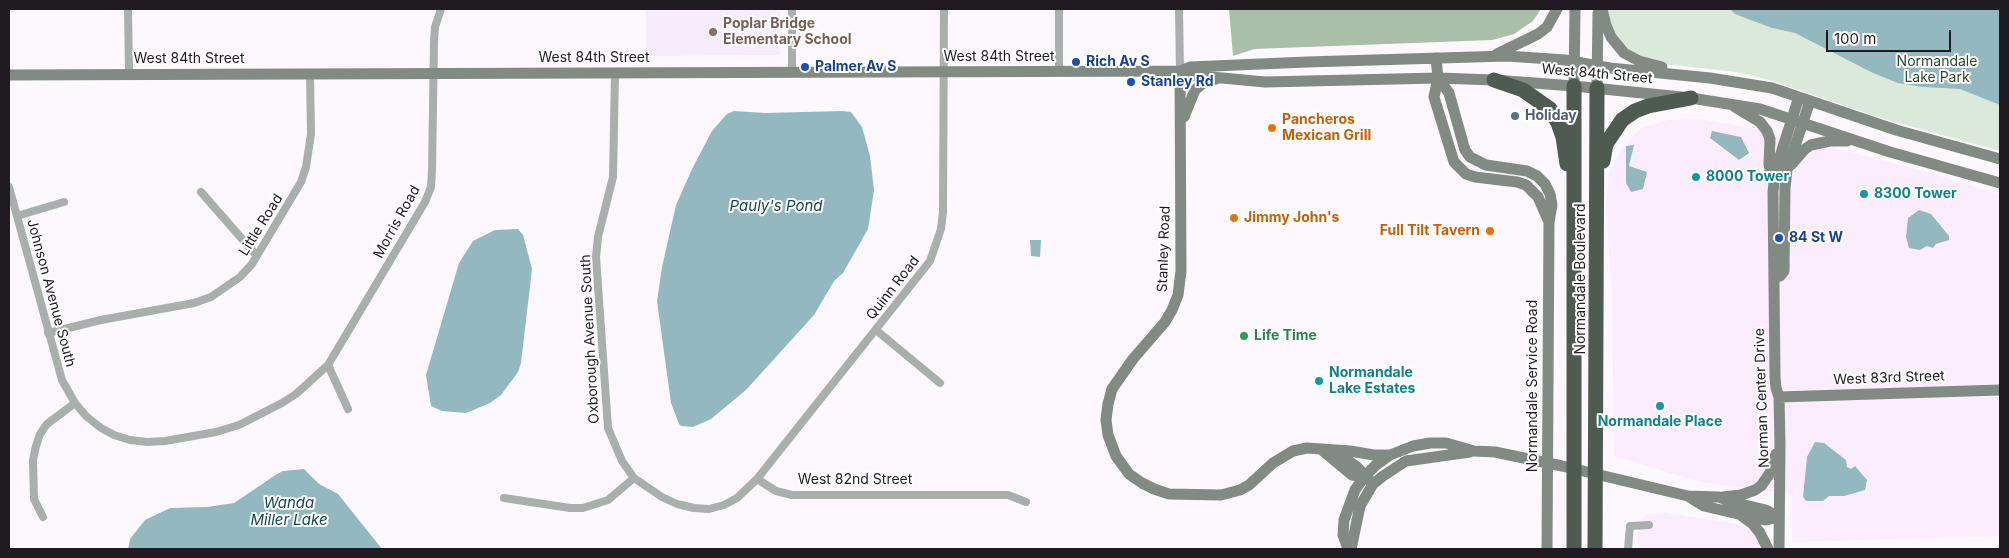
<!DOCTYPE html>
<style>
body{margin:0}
#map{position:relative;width:2009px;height:558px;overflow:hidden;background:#fdf8fe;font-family:Inter,sans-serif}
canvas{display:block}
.frame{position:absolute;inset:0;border:10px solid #201b21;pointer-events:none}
.scale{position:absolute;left:1826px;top:30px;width:125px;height:22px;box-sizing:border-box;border:2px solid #201b21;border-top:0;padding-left:6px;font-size:15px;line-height:18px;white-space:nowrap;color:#201b21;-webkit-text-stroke:4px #fff;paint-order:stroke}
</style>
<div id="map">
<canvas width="2009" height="558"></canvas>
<div class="frame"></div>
<div class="scale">100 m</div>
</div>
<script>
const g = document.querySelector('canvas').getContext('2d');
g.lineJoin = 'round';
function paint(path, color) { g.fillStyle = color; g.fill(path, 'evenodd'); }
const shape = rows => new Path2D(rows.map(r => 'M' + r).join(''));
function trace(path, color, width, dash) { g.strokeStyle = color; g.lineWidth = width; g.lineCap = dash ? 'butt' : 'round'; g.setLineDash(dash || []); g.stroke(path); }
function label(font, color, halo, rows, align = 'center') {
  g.font = font + ' Inter,sans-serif'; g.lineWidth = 4; g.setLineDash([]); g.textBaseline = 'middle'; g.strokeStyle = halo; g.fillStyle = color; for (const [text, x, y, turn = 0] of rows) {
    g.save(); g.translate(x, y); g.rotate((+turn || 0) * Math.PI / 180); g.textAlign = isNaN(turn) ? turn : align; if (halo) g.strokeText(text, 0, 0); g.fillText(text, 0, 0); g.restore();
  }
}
paint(shape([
 [1699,119,1736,125,1809,142,1925,171,2000,195,2000,536,1792,542,1792,494,1700,482,1614,456,1612,294,1606,212,1609,172,1622,149,1640,128,1668,120],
 [1661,512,1738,524,1756,533,1760,549,1638,549,1638,525,1647,514]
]), '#fbedfe');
paint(shape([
 [646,9,780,9,780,55,646,56]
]), '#f6ecfc');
paint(shape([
 [1607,9,2000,9,2000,151,1884,119,1773,81,1736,72,1655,63,1629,53,1613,34]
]), '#dbe9da');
paint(shape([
 [1229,9,1541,9,1533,21,1514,34,1492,40,1254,49,1233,56]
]), '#a9bfa8');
paint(shape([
 [1730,9,2000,9,2000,105,1960,89,1923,87,1898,83,1873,73,1795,33,1772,28,1735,14],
 [734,111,765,113,842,111,851,112,862,127,870,156,874,190,868,229,843,273,834,281,814,315,746,390,711,419,693,427,681,426,679,424,671,403,657,301,662,267,676,205,693,167,712,131,727,114],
 [1712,131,1741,137,1749,153,1739,160,1710,138],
 [1634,145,1629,166,1647,172,1643,189,1631,192,1626,183,1626,146],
 [1919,210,1931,214,1949,236,1949,240,1936,244,1933,248,1927,246,1920,250,1909,248,1906,237,1908,218],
 [518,229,523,235,532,269,521,363,518,372,501,395,490,403,466,413,442,411,431,406,426,375,459,263,473,241,495,230],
 [1030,240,1041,240,1040,257,1031,256],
 [1815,442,1824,443,1846,460,1847,467,1851,469,1855,466,1867,480,1865,490,1844,496,1829,496,1823,501,1806,501,1803,497,1807,457],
 [304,469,319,484,338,494,382,549,128,549,130,539,145,520,170,508,207,507,234,503,277,474,283,471]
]), '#94b8bf');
trace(shape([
 [128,9,129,74],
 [792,9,792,73],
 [1179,9,1180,71],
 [1059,72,1059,9],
 [615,73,613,177,598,237,596,257,608,428,622,461,634,478,662,497,677,504,694,508,709,509,724,505,737,498,757,479,930,261,941,229,943,212,944,9],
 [9,187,62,380,75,403,86,416,101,428,114,435,130,440,147,442,165,441,216,432,239,425,282,403,296,394,328,365,348,409],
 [201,192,257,256],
 [17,216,64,202],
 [876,330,940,383],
 [48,333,101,320,194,303,211,297,240,277,252,264,301,182,306,167,311,134,310,74],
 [328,365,425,202,431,187,432,171,434,42,435,27,441,9],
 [757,479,776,491,792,495,1008,495,1026,502],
 [504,498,570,508,583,508,608,500,634,478],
 [43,517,34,499,33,460,36,446,40,434,47,424,75,403],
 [1628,549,1630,526,1649,525]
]), '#a9afaa', 8);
trace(shape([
 [1602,9,1606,25,1611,37,1624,53,1639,61,1662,67],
 [1497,54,1538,34,1547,27,1557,9],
 [1436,58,1438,78,1434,97,1454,162,1466,174,1475,177,1517,182,1526,185,1538,197,1549,222],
 [1180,71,1190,67,1307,62,1507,56,1565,60,1610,68,1710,78,1772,88,1896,130,2000,159],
 [1180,71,1181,271,1178,295,1172,310,1165,322,1133,359,1112,389,1108,404,1106,420,1108,435,1116,456,1129,474,1142,483,1154,489,1169,494,1221,495,1240,490,1249,485,1273,463,1293,451,1307,448,1350,451,1374,455,1390,455],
 [9,75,1180,71,1190,75,1265,82,1438,78,1494,80,1574,86,1691,98,1760,109,1890,152,2000,183],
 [1438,78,1449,93,1461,136,1465,150,1470,157,1486,165,1527,171,1537,176,1545,184,1550,194,1552,205,1549,222,1547,549],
 [1574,86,1575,9],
 [1597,88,1598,13],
 [1735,107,1760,122,1767,131,1770,139,1769,164,1772,179],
 [1184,117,1195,90,1203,83,1216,79],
 [1791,165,1805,149,1811,145,1830,141,1847,141],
 [1775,278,1780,276,1784,271,1785,188,1787,170,1810,101],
 [1779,397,2000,390],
 [1322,450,1352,475,1364,477],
 [1333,450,1357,467,1370,481],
 [1688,496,1704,506,1738,514,1766,520,1779,517],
 [1723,497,1741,495,1755,490,1761,486,1770,473,1776,454],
 [1742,516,1753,524,1760,533,1768,549],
 [1348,549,1343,535,1344,520,1355,490,1364,477,1376,465,1390,455,1413,446,1430,443,1446,443,1474,451,1495,452,1562,466,1688,496,1719,497,1728,501,1766,510,1779,517],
 [1351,549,1360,506,1373,484,1383,476,1406,461,1470,452],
 [1779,549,1780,444,1779,397,1776,388,1775,377,1773,192,1775,172,1799,97]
]), '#818b83', 11);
trace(shape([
 [1494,80,1523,90,1550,109,1558,123,1563,137,1567,164],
 [1603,161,1606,144,1622,120,1635,111,1648,106,1691,98],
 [1574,549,1574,86],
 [1595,549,1597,88]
]), '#4e5b51', 15);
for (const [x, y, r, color] of [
 [713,32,5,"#8d6e63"],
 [1076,62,5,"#1a4fb4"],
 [805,67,5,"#1a4fb4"],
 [1131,82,5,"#1a4fb4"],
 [1515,116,5,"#5c6f8a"],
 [1272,128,5,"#e8710a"],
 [1696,177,5,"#0f9aa8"],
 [1864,194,5,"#0f9aa8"],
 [1234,218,5,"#e8710a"],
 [1490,231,5,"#e8710a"],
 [1779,238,5,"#1a4fb4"],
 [1244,336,5,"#2e9e5b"],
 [1319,381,5,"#0f9aa8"],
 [1660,406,5,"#0f9aa8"]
]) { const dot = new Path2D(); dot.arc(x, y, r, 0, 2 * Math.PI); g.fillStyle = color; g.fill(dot); trace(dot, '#fff', 2); }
label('bold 14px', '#785e54', '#fff', [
 ["Poplar Bridge",723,24],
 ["Elementary School",723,40]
], 'left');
label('14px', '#201b21', '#fff', [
 ["West 84th Street",999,57],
 ["West 84th Street",594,58],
 ["West 84th Street",189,59],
 ["West 84th Street",1597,74,5],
 ["Morris Road",397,222,-61],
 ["Little Road",261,225,-58],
 ["Stanley Road",1164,249,-88],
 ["Normandale Boulevard",1581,279,-90],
 ["Quinn Road",893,288,-52],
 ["Johnson Avenue South",51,293,75],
 ["Oxborough Avenue South",590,339,-93],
 ["West 83rd Street",1889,378,-2],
 ["Normandale Service Road",1533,386,-90],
 ["Norman Center Drive",1762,398,-92],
 ["West 82nd Street",855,480]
]);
label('bold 14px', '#164399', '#fff', [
 ["Rich Av S",1086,62],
 ["Palmer Av S",815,67],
 ["Stanley Rd",1141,82],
 ["84 St W",1789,238]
], 'left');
label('14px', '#294b28', '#fff', [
 ["Normandale",1937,62],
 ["Lake Park",1937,78]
]);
label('bold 14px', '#4e5e75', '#fff', [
 ["Holiday",1525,116]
], 'left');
label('bold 14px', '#c56008', '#fff', [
 ["Pancheros",1282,120],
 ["Mexican Grill",1282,136],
 ["Jimmy John's",1244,218],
 ["Full Tilt Tavern",1480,231,"right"]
], 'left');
label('bold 14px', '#0d838f', '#fff', [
 ["8000 Tower",1706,177],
 ["8300 Tower",1874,194],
 ["Normandale",1329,373],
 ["Lake Estates",1329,389],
 ["Normandale Place",1660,422,"center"]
], 'left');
label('bold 14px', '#27864d', '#fff', [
 ["Life Time",1254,336]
], 'left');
label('italic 15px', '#134852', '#fff', [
 ["Pauly's Pond",776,206],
 ["Wanda",289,503],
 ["Miller Lake",289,520]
]);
</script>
